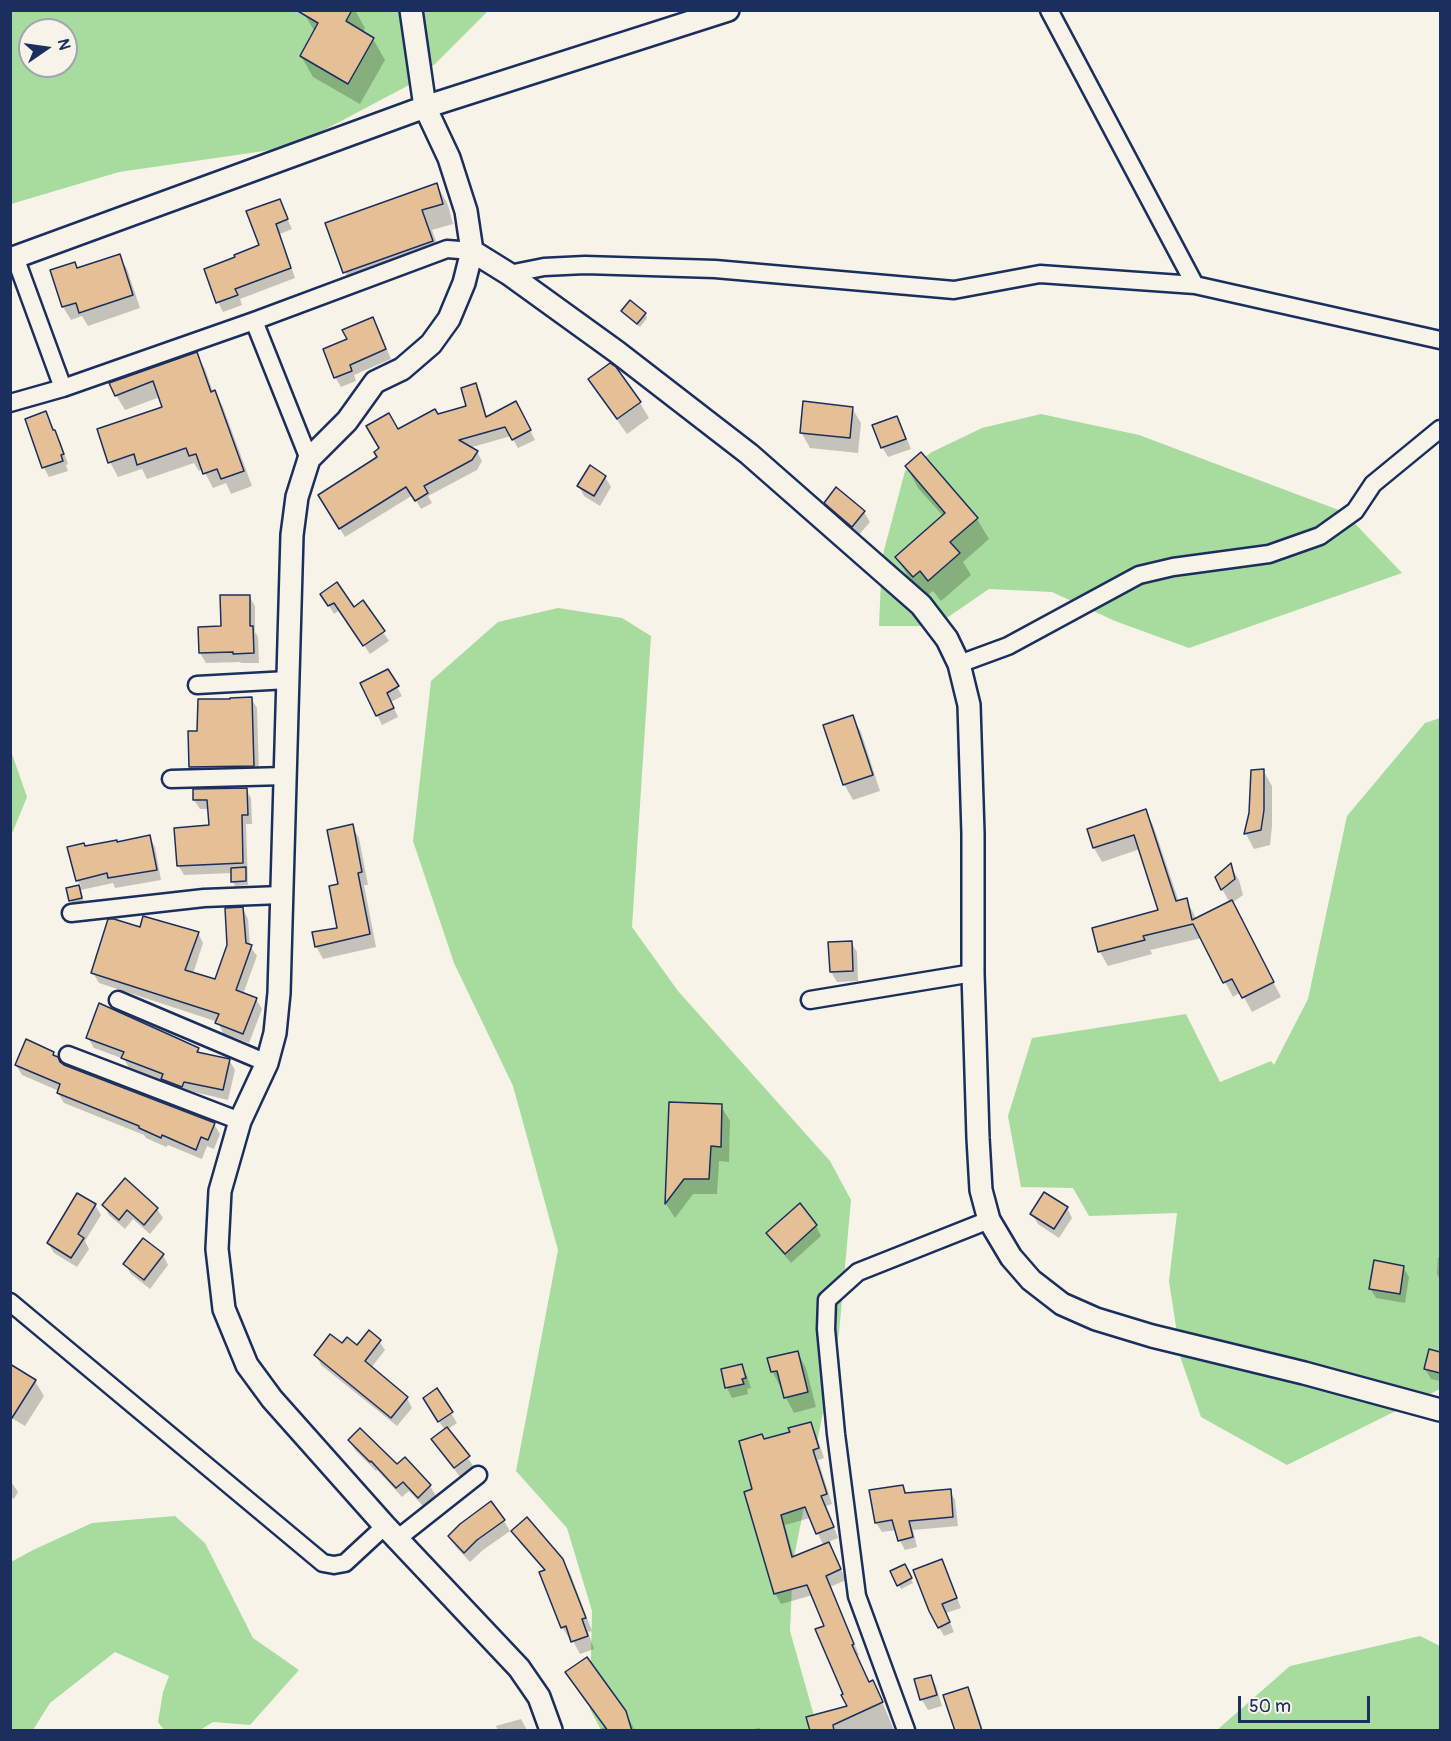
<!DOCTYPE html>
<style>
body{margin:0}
#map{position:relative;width:1451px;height:1741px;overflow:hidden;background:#f7f3e8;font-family:Pangolin,sans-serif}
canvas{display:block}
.frame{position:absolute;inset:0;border:12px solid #1b2f5e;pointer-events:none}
.north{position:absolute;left:18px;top:18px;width:60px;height:60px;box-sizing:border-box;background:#f7f3e8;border:2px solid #9fa5b1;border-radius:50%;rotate:77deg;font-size:16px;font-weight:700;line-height:24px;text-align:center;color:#1b2f5e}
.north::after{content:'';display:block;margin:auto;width:21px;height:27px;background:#1b2f5e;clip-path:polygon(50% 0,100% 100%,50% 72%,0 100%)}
.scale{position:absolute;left:1238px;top:1696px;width:132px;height:27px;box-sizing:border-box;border:3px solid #1b2f5e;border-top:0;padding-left:8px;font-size:18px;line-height:21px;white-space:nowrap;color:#1b2f5e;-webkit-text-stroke:4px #f7f3e8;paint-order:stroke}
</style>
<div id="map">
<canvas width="1451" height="1741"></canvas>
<div class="frame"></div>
<div class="north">N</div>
<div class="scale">50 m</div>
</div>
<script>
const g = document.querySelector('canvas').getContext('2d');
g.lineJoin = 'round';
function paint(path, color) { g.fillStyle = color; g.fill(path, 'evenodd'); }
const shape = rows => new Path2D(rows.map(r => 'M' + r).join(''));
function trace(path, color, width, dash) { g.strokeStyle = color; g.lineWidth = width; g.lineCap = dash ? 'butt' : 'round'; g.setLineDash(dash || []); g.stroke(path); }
paint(shape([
 [11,11,488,11,435,64,409,85,292,147,119,172,11,204],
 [30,30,66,30,66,66,30,66],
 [1041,414,1139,435,1344,512,1402,573,1189,648,1115,621,1052,592,989,589,935,626,879,626,882,558,905,471,932,452,982,428],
 [558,608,622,618,651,636,632,927,678,991,830,1161,851,1200,839,1333,793,1562,790,1631,818,1730,601,1730,590,1709,592,1611,567,1528,516,1471,558,1250,513,1086,454,963,413,841,431,681,498,622],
 [1440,718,1440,1389,1287,1465,1201,1417,1181,1359,1169,1281,1177,1213,1089,1216,1073,1188,1021,1187,1008,1116,1032,1038,1186,1014,1220,1082,1271,1061,1274,1065,1308,999,1347,816,1425,723],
 [11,751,27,797,11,836,10,836],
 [175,1516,205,1543,253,1638,299,1670,250,1725,213,1722,200,1730,164,1730,158,1722,163,1692,169,1676,115,1652,50,1703,33,1730,11,1730,11,1562,33,1550,92,1523],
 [1420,1636,1440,1646,1440,1730,1217,1730,1290,1666]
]), '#a7dc9e');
paint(shape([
 [308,10,355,10,365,28,363,33,373,39,385,60,360,104,313,77,301,56,315,32,305,15],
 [437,185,448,205,453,224,432,230,443,261,356,292,345,272,327,224],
 [279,201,292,229,280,234,295,278,240,299,242,305,223,312,218,302,261,246],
 [119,256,127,269,140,308,88,326,82,316,71,320,63,307,52,271,77,270],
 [623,311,645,314,647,318,640,327,625,315],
 [378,328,391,359,354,375,356,381,341,387,335,377,325,349],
 [196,354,205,369,213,392,215,392,223,407,252,486,231,494,226,483,213,488,203,469,199,471,194,463,147,479,142,469,118,477,110,462,163,408,160,397,125,410,116,395],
 [590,380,640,403,649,418,627,434,599,395],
 [476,385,481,394,487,418,521,413,535,440,518,448,511,436,469,448,477,452,482,461,477,470,428,496,432,503,421,509,413,495,345,537,320,496,379,458,397,431,438,416,468,407],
 [852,408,861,423,858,453,810,448,801,432],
 [46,413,60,441,68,464,66,465,68,471,49,477,44,468,27,420],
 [897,418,902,427,911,449,888,457,882,447],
 [907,467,977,519,989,539,963,562,971,575,941,601,933,591,925,597,909,578,897,557,944,517,918,488],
 [605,477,611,487,600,506,584,496,579,486],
 [826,503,864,512,870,522,858,536,831,513],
 [322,594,353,609,363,602,389,641,370,654,340,610,334,614],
 [249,596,255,606,255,632,258,637,259,663,241,663,240,662,206,663,200,653],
 [388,671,402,696,391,702,398,717,382,725,362,684],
 [251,698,257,708,259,775,196,777,190,767,199,732],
 [852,717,861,732,880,791,853,800,844,784],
 [1263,770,1272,786,1272,826,1270,845,1254,849,1246,834,1250,813],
 [246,789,251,798,252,824,246,824,248,885,235,886,233,881,232,873,184,875,178,865,211,827,210,809,200,809,194,800],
 [1145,811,1153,825,1179,902,1186,900,1194,914,1196,920,1230,903,1222,889,1230,866,1239,880,1243,895,1232,903,1281,997,1252,1012,1241,992,1233,997,1202,938,1150,950,1152,954,1108,966,1100,952,1094,929,1160,911,1140,849,1102,862,1094,848],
 [352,826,359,838,368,885,364,885,376,947,323,959,316,946,339,929,340,885],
 [149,837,155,847,161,880,115,888,113,883,81,890,84,902,73,905,68,889,81,886,77,880,85,847,118,844],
 [243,909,248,919,250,946,257,956,243,994,256,999,262,1009,249,1043,223,1033,218,1022,99,983,93,973,141,929,198,933,203,943,193,974,216,981],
 [851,942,857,952,858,981,837,982,831,972],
 [88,1038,198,1049,201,1054,229,1060,235,1070,228,1100,190,1091,187,1096,168,1089,163,1081,129,1068,124,1059,94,1048],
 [53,1053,60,1063,214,1124,220,1134,214,1149,207,1146,202,1159,168,1145,166,1147,146,1138,144,1135,64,1103,58,1093,59,1091,22,1075,16,1065],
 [671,1103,721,1106,730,1121,729,1162,719,1161,717,1194,693,1194,675,1218,666,1204],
 [95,1205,101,1215,85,1241,89,1249,77,1267,54,1253,48,1243],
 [103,1205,157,1209,163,1218,150,1234,133,1219,125,1229,109,1215],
 [1067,1208,1072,1218,1059,1238,1038,1224,1032,1214],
 [816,1226,821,1236,791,1263,774,1243,768,1234],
 [163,1255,168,1265,150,1289,131,1274,125,1264],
 [1438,1257,1440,1257,1440,1280,1437,1274],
 [1403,1267,1409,1277,1405,1303,1376,1298,1370,1288],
 [379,1341,385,1350,371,1368,407,1398,412,1408,397,1426,321,1365,316,1355,342,1345,357,1347],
 [1430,1351,1440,1354,1440,1381,1431,1379,1425,1369],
 [797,1352,806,1368,816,1407,794,1413,772,1371],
 [742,1366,747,1376,751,1388,747,1389,748,1394,732,1398,727,1388,723,1370],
 [35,1381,44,1396,25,1426,10,1417],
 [437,1390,457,1423,448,1429,474,1467,460,1477,433,1439,445,1430,430,1408],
 [810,1423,816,1434,824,1458,818,1460,832,1504,826,1506,838,1538,828,1542,846,1580,830,1587,859,1655,857,1656,869,1683,878,1692,894,1730,811,1730,849,1707,826,1626,813,1595,781,1604,775,1593,754,1490,764,1440,792,1434],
 [810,1518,824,1546,794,1558,785,1525],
 [349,1440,397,1466,405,1459,430,1486,436,1496,424,1507,409,1491,402,1497,377,1470,376,1471,355,1450],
 [10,1480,18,1492,14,1499,10,1497],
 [903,1486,908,1495,950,1491,955,1500,958,1526,913,1530,917,1547,905,1550,900,1541,897,1530,882,1532,876,1523],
 [504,1521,510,1531,483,1550,470,1562,455,1546,449,1536],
 [513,1531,562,1559,570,1573,592,1631,588,1632,594,1649,580,1654,572,1639,570,1640,562,1627,545,1571,521,1544],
 [941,1560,946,1570,961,1608,946,1613,954,1632,944,1636,939,1627],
 [904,1566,913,1583,901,1589,892,1572],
 [567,1673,625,1712,635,1730,598,1730,605,1727,575,1686],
 [930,1676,936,1686,942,1706,928,1710,922,1700,916,1680],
 [967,1689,973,1699,983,1730,956,1730],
 [521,1719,527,1730,498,1730,496,1726],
 [760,1728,761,1730,747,1730]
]), '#0003');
const building = shape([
 [296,10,352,10,346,21,374,38,348,84,300,56,318,23,296,10],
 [437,183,443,204,422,210,433,241,343,273,325,223,437,183],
 [280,199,288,219,276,224,291,268,235,289,238,295,216,303,204,269,235,257,234,255,259,245,246,211,280,199],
 [120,254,133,295,79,313,76,303,62,307,50,270,75,262,77,268,120,254],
 [630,300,646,313,637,324,621,311,630,300],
 [373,317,386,349,350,365,352,371,334,378,323,349,347,339,342,330,373,317],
 [197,352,211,392,215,390,244,471,221,479,217,469,203,474,196,454,189,456,186,448,137,465,134,454,108,463,97,429,162,407,153,381,115,396,109,383,197,352],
 [610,363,616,367,641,402,617,419,588,379,610,363],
 [476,383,486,417,516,401,531,430,512,440,505,427,459,440,478,451,472,460,424,486,428,493,415,501,406,487,339,529,318,495,377,457,374,452,379,448,366,426,389,413,398,429,435,409,438,414,466,406,461,388,476,383],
 [803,401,853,407,850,438,800,433,803,401],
 [46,411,53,430,55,430,64,454,61,455,63,461,42,468,25,419,46,411],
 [897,416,906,439,881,448,872,425,897,416],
 [921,452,978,518,950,542,960,553,928,581,920,571,913,577,895,557,945,513,905,466,921,452],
 [590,465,606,476,594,496,577,486,590,465],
 [836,487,865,511,852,527,824,503,836,487],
 [337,582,354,607,363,600,385,631,363,646,334,603,328,606,320,594,337,582],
 [220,595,250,595,250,626,253,626,254,653,233,654,233,652,199,653,198,627,221,626,220,595],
 [388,669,399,686,387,693,394,708,376,716,360,683,388,669],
 [252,697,254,766,189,767,188,731,197,731,198,699,230,699,230,698,252,697],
 [853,715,873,775,843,785,823,725,853,715],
 [1264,769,1264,810,1261,830,1244,834,1249,813,1251,770,1264,769],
 [247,788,248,815,242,815,243,863,177,866,174,828,209,825,207,800,193,800,193,789,247,788],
 [1146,809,1176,901,1187,898,1192,920,1232,900,1274,982,1242,998,1232,979,1223,983,1193,924,1143,936,1145,940,1098,952,1092,928,1158,910,1134,835,1093,848,1087,829,1146,809],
 [353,824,362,872,358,873,370,934,315,947,312,932,337,928,329,886,338,884,327,830,353,824],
 [150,835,157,870,108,878,107,873,76,881,67,847,84,843,85,846,117,840,117,842,150,835],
 [1231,863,1235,879,1221,890,1215,877,1231,863],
 [246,867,246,881,231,882,231,868,246,867],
 [79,885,82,898,69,901,66,888,79,885],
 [243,907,246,943,252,945,236,990,257,998,243,1034,215,1023,219,1014,91,973,108,919,114,919,140,927,143,916,199,932,185,970,215,979,227,945,225,908,243,907],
 [852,941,853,971,830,972,828,942,852,941],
 [99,1003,199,1048,197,1052,230,1059,223,1090,184,1082,182,1087,161,1079,163,1074,121,1058,124,1052,86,1038,99,1003],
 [26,1039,54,1052,53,1055,58,1057,60,1062,64,1065,215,1123,208,1140,201,1137,196,1150,162,1135,161,1138,139,1128,139,1126,57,1093,60,1084,15,1065,26,1039],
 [669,1102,722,1104,721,1147,711,1146,709,1179,684,1179,665,1204,669,1102],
 [125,1178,158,1208,144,1225,127,1210,119,1220,102,1205,125,1178],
 [1044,1192,1068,1207,1054,1229,1030,1214,1044,1192],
 [77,1193,96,1204,78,1234,84,1238,71,1258,47,1243,77,1193],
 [800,1203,817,1225,785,1254,766,1233,800,1203],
 [143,1238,164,1254,144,1280,123,1264,143,1238],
 [1374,1260,1404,1266,1400,1294,1369,1289,1374,1260],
 [369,1330,381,1340,365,1361,408,1397,391,1418,314,1355,330,1334,342,1343,347,1337,357,1345,369,1330],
 [1429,1349,1440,1352,1440,1373,1424,1369,1429,1349],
 [798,1351,808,1392,784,1398,777,1371,771,1372,767,1358,798,1351],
 [10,1364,36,1380,10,1421,10,1364],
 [742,1364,746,1378,742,1379,744,1384,725,1388,721,1369,742,1364],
 [437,1388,453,1412,438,1422,423,1398,437,1388],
 [811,1422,819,1448,813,1450,827,1494,821,1496,834,1527,816,1534,805,1507,781,1515,792,1557,829,1542,841,1569,826,1576,854,1644,852,1645,869,1682,873,1680,883,1702,833,1725,834,1731,810,1731,806,1717,847,1706,841,1695,843,1694,815,1629,824,1626,807,1585,774,1594,744,1492,752,1489,739,1441,762,1434,764,1439,790,1432,788,1428,811,1422],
 [447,1427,470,1456,454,1468,431,1439,447,1427],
 [360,1428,397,1464,405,1457,431,1485,418,1498,403,1482,396,1488,371,1461,370,1462,348,1440,360,1428],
 [903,1485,905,1493,951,1489,953,1517,909,1521,913,1537,898,1541,892,1520,875,1523,869,1490,903,1485],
 [491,1501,505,1520,477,1540,464,1553,448,1536,460,1524,491,1501],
 [527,1517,563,1559,586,1618,582,1619,588,1636,571,1642,566,1626,561,1628,539,1572,545,1570,511,1531,527,1517],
 [942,1559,957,1598,942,1604,950,1622,938,1628,929,1611,913,1570,942,1559],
 [905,1564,912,1578,897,1586,890,1571,905,1564],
 [587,1657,626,1711,632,1731,608,1731,565,1672,587,1657],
 [931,1675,937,1695,920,1700,914,1679,931,1675],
 [968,1687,982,1731,955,1731,943,1695,968,1687]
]);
paint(building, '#e5bf96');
trace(building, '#1b2f5e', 1.5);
const minor = shape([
 [1049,10,1195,285],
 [15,257,63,388],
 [509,274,544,267,585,265,715,269,954,290,1040,274,1195,285,1440,340],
 [254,321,309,459],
 [10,403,63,388,254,321,447,249,472,251],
 [959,664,1008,646,1139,575,1173,567,1269,554,1320,536,1355,511,1373,484,1440,429],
 [197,685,288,680],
 [171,779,285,776],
 [71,913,204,898,281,895],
 [118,1000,267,1063],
 [810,1000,973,973],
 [68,1055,240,1121],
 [10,1302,323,1563,334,1565,345,1563,385,1526],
 [397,1539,478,1475],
 [906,1730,857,1596,836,1434,826,1329,827,1300,858,1272,989,1220]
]);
const tertiary = shape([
 [411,10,425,107,449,158,466,211,472,251,464,283,449,319,431,344,402,369,375,382,347,421,309,459,297,497,292,535,279,993,275,1033,267,1063,240,1121,220,1191,217,1249,224,1309,247,1365,272,1399,385,1526,519,1668,539,1697,551,1730],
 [472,251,509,274,617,352,749,454,921,605,947,639,959,664,969,705,973,834,973,973,978,1138,981,1190,989,1220,1011,1257,1031,1280,1062,1304,1096,1319,1152,1336,1304,1373,1440,1410],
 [10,259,425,107,728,10]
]);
trace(minor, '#1b2f5e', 21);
trace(tertiary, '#1b2f5e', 26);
trace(minor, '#f7f3e8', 16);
trace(tertiary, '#f7f3e8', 21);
</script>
